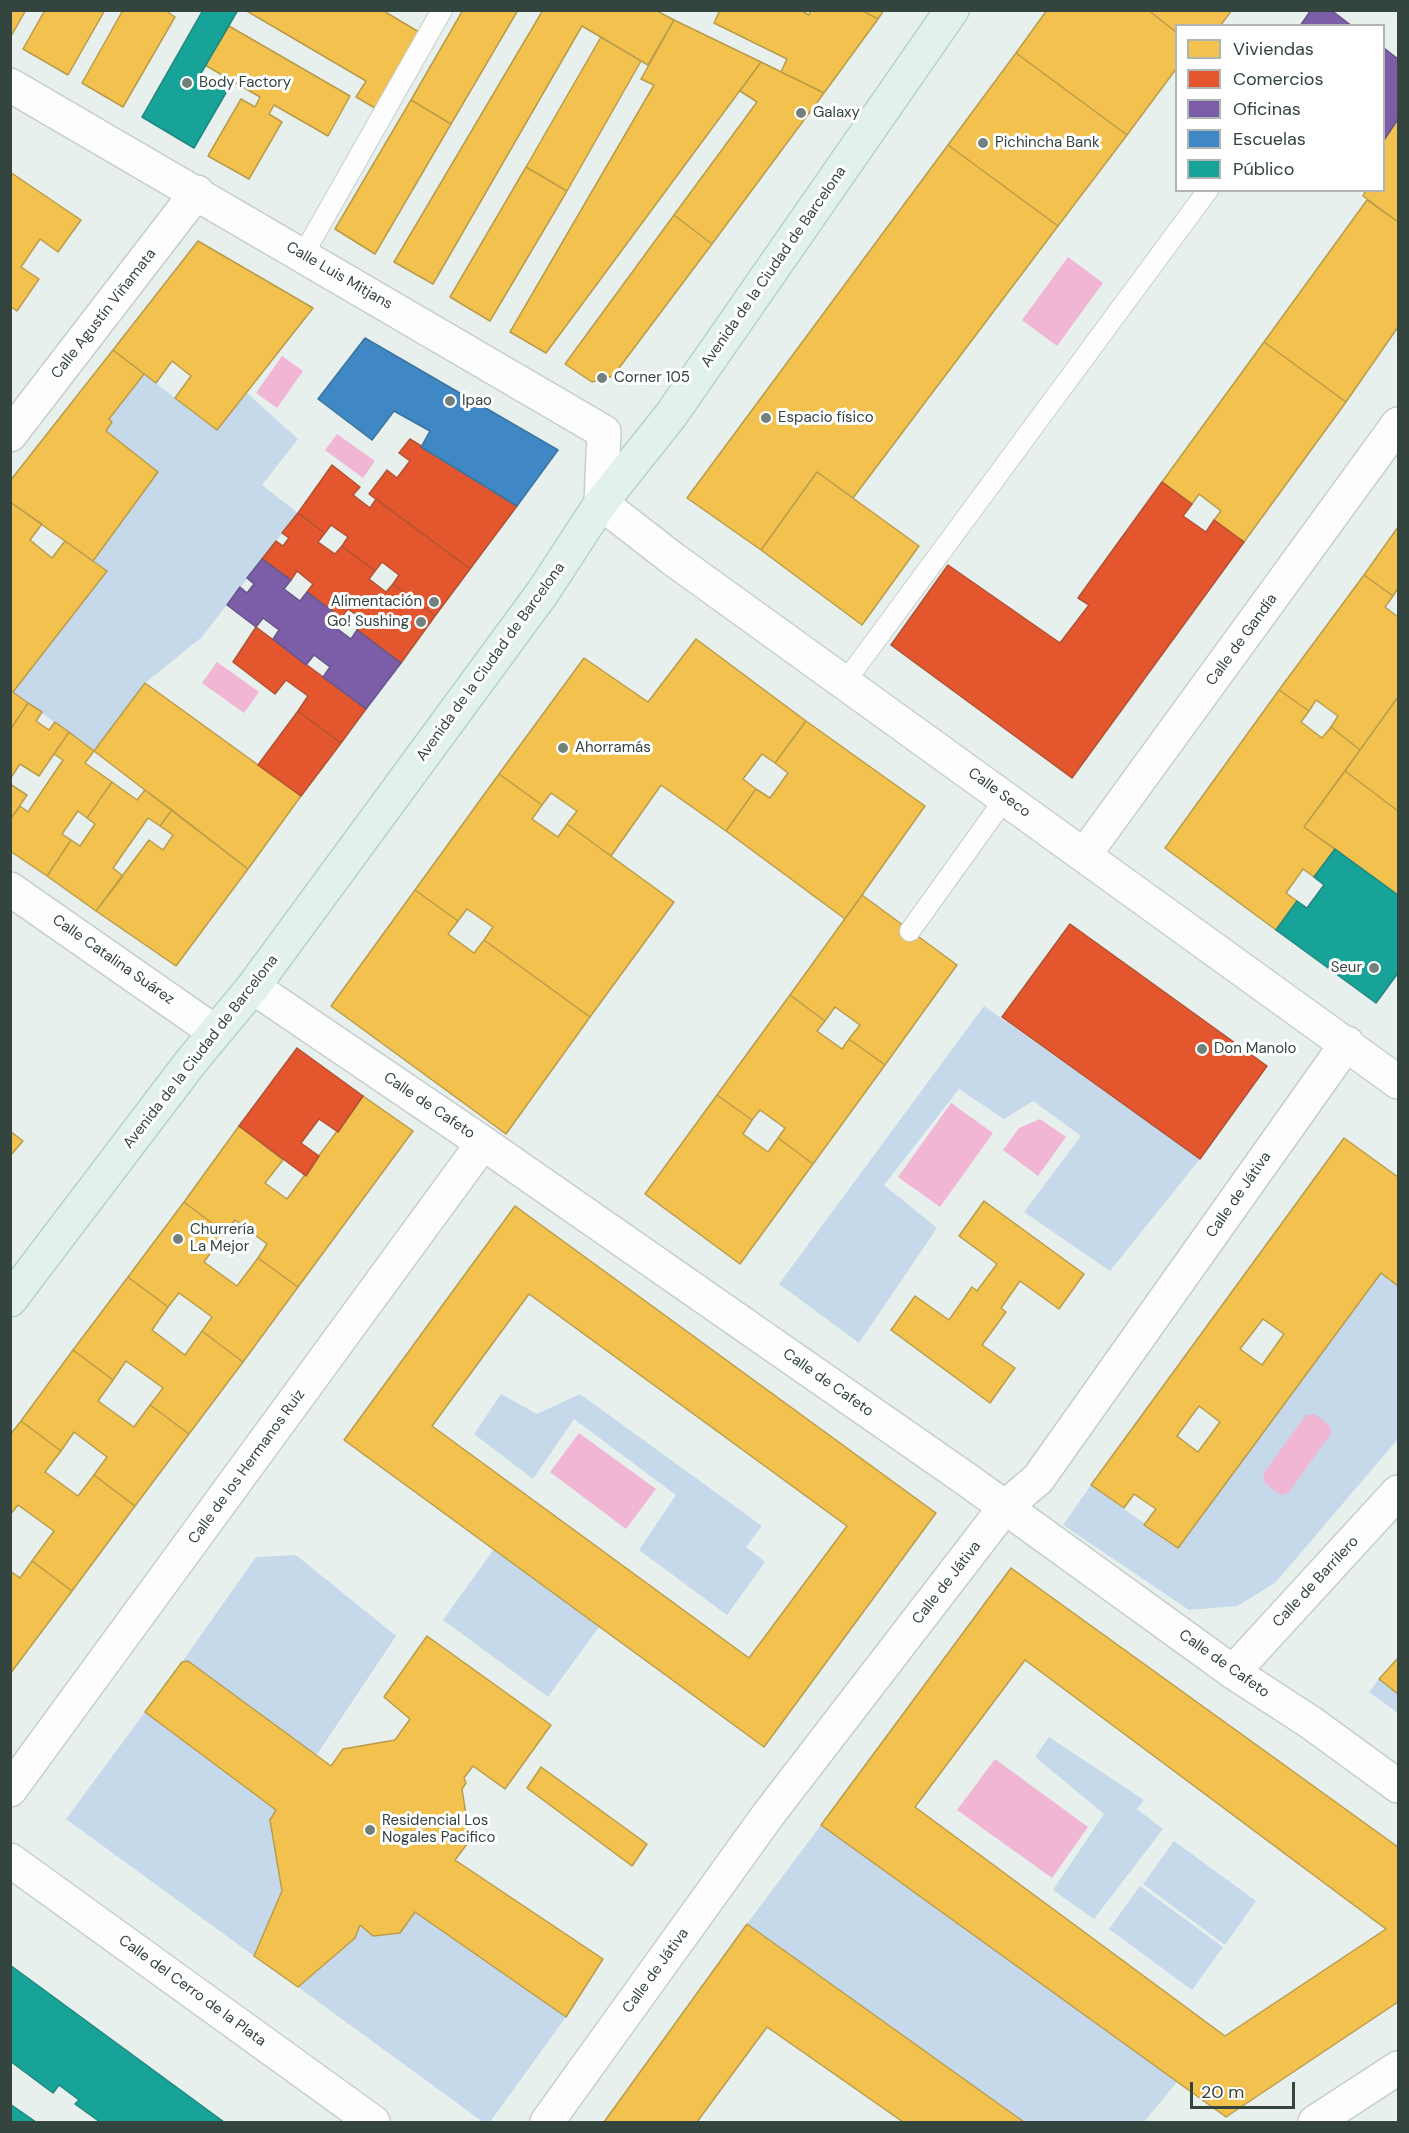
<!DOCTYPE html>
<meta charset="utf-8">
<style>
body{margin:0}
#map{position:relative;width:1409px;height:2133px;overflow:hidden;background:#e8f0ee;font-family:"DM Sans",sans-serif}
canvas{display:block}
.frame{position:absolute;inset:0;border:12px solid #344540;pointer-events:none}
.legend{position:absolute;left:1175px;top:24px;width:210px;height:168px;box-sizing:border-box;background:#fff;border:2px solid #aeb5b3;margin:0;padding:8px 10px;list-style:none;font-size:18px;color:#344540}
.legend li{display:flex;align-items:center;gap:12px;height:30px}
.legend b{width:30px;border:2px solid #aeb5b3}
.scale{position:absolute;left:1190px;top:2082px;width:105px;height:27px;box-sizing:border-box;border:3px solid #344540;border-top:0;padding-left:8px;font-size:18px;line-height:21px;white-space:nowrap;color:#344540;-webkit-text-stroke:4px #fff;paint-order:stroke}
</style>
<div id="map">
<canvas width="1409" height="2133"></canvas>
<div class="frame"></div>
<ul class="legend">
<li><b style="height:16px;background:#f2c14e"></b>Viviendas</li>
<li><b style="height:16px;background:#e4572e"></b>Comercios</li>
<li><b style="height:16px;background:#7b5ea7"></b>Oficinas</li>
<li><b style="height:16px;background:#3f88c5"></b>Escuelas</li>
<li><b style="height:16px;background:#17a398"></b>Público</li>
</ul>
<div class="scale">20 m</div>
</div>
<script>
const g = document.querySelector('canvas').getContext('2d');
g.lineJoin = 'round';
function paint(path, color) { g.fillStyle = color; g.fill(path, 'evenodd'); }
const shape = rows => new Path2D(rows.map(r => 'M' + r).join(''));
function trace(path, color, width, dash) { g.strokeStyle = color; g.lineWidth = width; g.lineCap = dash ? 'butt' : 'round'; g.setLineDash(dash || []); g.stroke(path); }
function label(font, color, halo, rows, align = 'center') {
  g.font = font + ' "DM Sans",sans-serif'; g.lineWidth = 6; g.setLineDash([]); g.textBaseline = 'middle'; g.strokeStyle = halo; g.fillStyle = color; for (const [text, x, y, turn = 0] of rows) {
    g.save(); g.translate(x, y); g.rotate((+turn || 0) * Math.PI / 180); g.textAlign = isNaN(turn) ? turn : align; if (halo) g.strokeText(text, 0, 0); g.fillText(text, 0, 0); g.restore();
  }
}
paint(shape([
 [144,374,217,430,247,393,298,439,262,485,298,513,202,637,145,683,94,751,13,692,107,571,93,561,157,472,106,431,112,422,109,419],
 [984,1006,1200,1159,1110,1271,1024,1212,1081,1136,1033,1101,1004,1119,959,1089,884,1185,937,1228,859,1343,779,1284],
 [1381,1273,1398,1286,1398,1439,1275,1583,1237,1606,1189,1610,1063,1525,1091,1485,1177,1547],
 [501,1394,537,1414,580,1394,762,1526,746,1547,765,1562,727,1615,639,1550,676,1495,574,1419,533,1479,474,1434],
 [494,1549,599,1627,548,1697,443,1620],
 [296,1555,396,1636,316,1756,182,1662,256,1557],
 [1379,1679,1398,1694,1398,1713,1369,1692],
 [145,1712,276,1810,270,1820,282,1891,254,1956,66,1819],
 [1049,1737,1144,1800,1137,1809,1163,1829,1094,1919,1053,1890,1104,1814,1035,1757],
 [821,1825,1177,2082,1144,2122,1024,2122,747,1924],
 [1174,1841,1256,1901,1225,1945,1143,1884],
 [1140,1886,1223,1947,1192,1990,1109,1929],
 [415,1912,566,2017,490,2122,483,2122,298,1987,355,1938,360,1925,374,1936,400,1933]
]), '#c6d9eb');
paint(shape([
 [1068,257,1103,283,1057,346,1022,320],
 [282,356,303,371,277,408,256,393],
 [337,434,375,461,363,478,325,450],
 [217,662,259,692,244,713,202,683],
 [951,1103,993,1133,940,1207,898,1177],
 [1040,1119,1066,1137,1038,1176,1003,1150,1019,1128],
 [1315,1414,1330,1426,1331,1434,1288,1493,1281,1495,1265,1483,1263,1474,1306,1415],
 [579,1433,656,1489,626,1529,550,1472],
 [995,1759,1088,1827,1052,1878,957,1810]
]), '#f0b6d3');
const homes = shape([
 [10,10,26,10,10,38,10,10],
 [45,10,105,10,68,75,23,49,45,10],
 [123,10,165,10,175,17,123,107,82,83,123,10],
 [245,10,382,10,419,32,375,108,356,97,366,81,245,10],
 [463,10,518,10,451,124,411,100,463,10],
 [543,10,655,10,674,20,648,65,582,26,433,284,394,262,543,10],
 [720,10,800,10,809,15,811,10,861,10,878,19,824,93,781,72,787,59,714,23,720,10],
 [861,10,884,10,878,19,861,10],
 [1047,10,1148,10,1176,32,1176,69,1127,135,1016,53,1047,10],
 [1148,10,1232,10,1220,26,1176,26,1176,32,1148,10],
 [674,20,761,62,546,353,510,332,654,85,641,79,674,20],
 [229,26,350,96,328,136,274,105,269,114,282,122,249,179,208,156,241,99,255,107,260,97,205,65,229,26],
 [601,37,641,61,567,191,526,167,601,37],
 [1016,53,1127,135,1058,226,948,145,1016,53],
 [761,62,824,93,712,244,674,215,757,102,740,91,761,62],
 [411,100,451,124,375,254,335,229,411,100],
 [1398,119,1398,222,1363,196,1366,190,1384,190,1384,140,1398,119],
 [948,145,1058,226,853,498,817,472,761,550,687,498,948,145],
 [526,167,567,191,490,321,450,297,526,167],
 [10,172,81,220,58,252,40,239,21,267,39,279,17,311,10,306,10,172],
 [1367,200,1398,222,1398,327,1346,402,1264,342,1367,200],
 [674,215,712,244,613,376,592,382,565,364,674,215],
 [198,241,313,308,217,430,175,398,191,376,172,361,156,383,113,350,198,241],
 [1264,342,1346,402,1244,542,1214,520,1221,511,1199,494,1192,504,1162,482,1264,342],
 [113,350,144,374,109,419,112,422,106,431,158,472,93,561,10,502,10,481,113,350],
 [817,472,919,546,862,625,761,550,817,472],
 [10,502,42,524,30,540,52,558,65,541,107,571,13,692,10,690,10,502],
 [1398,527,1398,588,1393,596,1364,575,1398,527],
 [1364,575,1393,596,1385,607,1398,617,1398,697,1360,750,1331,727,1338,716,1316,700,1309,711,1279,690,1364,575],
 [696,639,806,721,775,763,762,754,743,779,756,789,726,831,661,785,611,856,567,824,577,811,551,793,542,805,499,774,584,658,648,702,696,639],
 [145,683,301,796,248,869,94,751,145,683],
 [10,690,28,703,10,730,10,690],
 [1279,690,1309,711,1301,722,1322,738,1331,727,1360,750,1304,827,1335,849,1314,877,1303,869,1286,893,1297,901,1276,930,1165,848,1279,690],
 [1398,697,1398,811,1345,771,1398,697],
 [28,703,42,712,36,721,49,730,55,722,69,732,39,776,20,764,10,779,10,730,28,703],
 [806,721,925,806,845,919,726,831,756,789,770,798,788,773,775,763,806,721],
 [69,732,94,751,85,763,112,782,87,818,78,811,62,834,71,840,47,876,10,851,10,820,20,806,28,812,63,760,54,754,69,732],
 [1345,771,1398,811,1398,895,1304,827,1345,771],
 [499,774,542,805,532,819,558,837,567,824,674,902,590,1017,484,940,493,927,467,909,458,921,415,890,499,774],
 [112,782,137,800,145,790,172,810,160,826,148,818,113,868,123,876,96,911,47,876,71,840,80,846,95,824,87,818,112,782],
 [10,784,27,795,10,820,10,784],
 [172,810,248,869,176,966,96,911,149,840,163,850,173,835,160,826,172,810],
 [415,890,458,921,448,934,474,953,484,940,590,1017,506,1134,331,1006,415,890],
 [862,895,957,965,885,1065,849,1039,860,1025,835,1007,825,1021,790,995,862,895],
 [790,995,825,1021,817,1031,842,1049,849,1039,885,1065,813,1164,778,1138,785,1128,760,1110,752,1120,717,1095,790,995],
 [717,1095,752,1120,743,1134,768,1152,778,1138,813,1164,740,1264,645,1194,717,1095],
 [363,1096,413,1131,298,1287,258,1258,267,1244,235,1220,225,1233,184,1202,239,1126,283,1160,265,1183,287,1199,363,1096],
 [10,1131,23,1141,10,1156,10,1131],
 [1344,1138,1398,1177,1398,1286,1381,1273,1178,1548,1144,1525,1156,1509,1134,1494,1124,1508,1091,1485,1344,1138],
 [1263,1319,1284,1334,1262,1365,1240,1349,1263,1319],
 [1199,1406,1220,1422,1198,1452,1177,1436,1199,1406],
 [984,1201,1084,1274,1059,1309,1020,1281,1001,1308,1006,1312,982,1345,1015,1368,990,1403,891,1330,915,1296,949,1320,972,1287,977,1291,997,1264,959,1236,984,1201],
 [184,1202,225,1233,204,1262,237,1286,258,1258,298,1287,243,1362,202,1331,212,1317,179,1293,168,1307,128,1277,184,1202],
 [515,1206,936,1513,764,1747,344,1440,515,1206],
 [529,1294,847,1526,749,1658,432,1426,529,1294],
 [128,1277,168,1307,152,1330,185,1355,202,1331,243,1362,189,1434,150,1405,163,1388,126,1361,113,1380,73,1350,128,1277],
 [73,1350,113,1380,98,1401,134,1427,150,1405,189,1434,135,1506,94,1475,107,1457,74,1432,61,1451,21,1421,73,1350],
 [21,1421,61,1451,45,1472,78,1496,94,1475,135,1506,72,1591,32,1561,54,1531,18,1505,10,1515,10,1435,21,1421],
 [32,1561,72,1591,10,1674,10,1571,20,1578,32,1561],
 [1011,1568,1398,1847,1398,2002,1226,2117,821,1825,1011,1568],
 [1025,1660,1386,1929,1225,2036,915,1807,1025,1660],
 [427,1636,551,1725,505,1789,473,1766,464,1778,466,1783,462,1789,470,1840,455,1860,603,1959,566,2017,415,1912,400,1933,373,1936,360,1925,355,1938,298,1987,254,1956,282,1891,270,1820,276,1810,145,1712,182,1662,188,1661,331,1766,343,1749,395,1740,410,1719,384,1697,427,1636],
 [1398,1658,1398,1694,1379,1679,1398,1658],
 [541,1767,647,1844,632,1866,527,1788,541,1767],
 [747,1924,1024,2122,903,2122,767,2027,697,2122,604,2122,747,1924]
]);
paint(homes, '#f2c14e');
trace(homes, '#b99c4a', 1.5);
const shops = shape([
 [410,439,517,506,470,569,369,494,387,470,397,478,410,461,399,453,410,439],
 [332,465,360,487,353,495,370,508,376,499,470,569,435,616,393,584,399,575,382,562,375,571,342,546,348,537,331,525,325,533,298,513,332,465],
 [1162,482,1192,504,1183,516,1206,532,1214,520,1244,542,1072,778,891,645,948,565,1060,643,1089,605,1078,598,1162,482],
 [298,513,325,533,318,542,335,554,342,546,375,571,369,579,386,592,393,584,435,616,401,663,357,630,364,621,348,609,341,618,307,592,313,584,297,571,291,580,262,559,276,541,283,546,289,538,282,533,298,513],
 [256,627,366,709,341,743,298,711,308,696,286,680,275,694,233,662,256,627],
 [298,711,341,743,301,796,258,765,298,711],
 [1070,924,1267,1066,1200,1159,1002,1017,1070,924],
 [297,1048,363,1096,338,1132,319,1119,301,1143,319,1156,306,1176,239,1126,297,1048]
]);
paint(shops, '#e4572e');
trace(shops, '#af5233', 1.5);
const offices = shape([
 [1311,10,1331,10,1352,26,1300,26,1311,10],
 [1384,48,1398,59,1398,119,1384,140,1384,48],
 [262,559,291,580,284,589,300,601,307,592,341,618,335,627,351,639,357,630,401,663,366,709,323,677,330,667,314,655,306,665,273,639,279,630,263,618,256,627,227,605,240,587,247,593,254,584,247,578,262,559]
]);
paint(offices, '#7b5ea7');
trace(offices, '#665688', 1.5);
const schools = shape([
 [365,338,558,450,517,506,421,447,430,431,394,411,372,440,318,399,365,338]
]);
paint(schools, '#3f88c5');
trace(schools, '#3c749d', 1.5);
const public = shape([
 [203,10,238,10,200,75,227,91,194,148,142,117,203,10],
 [1335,849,1398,895,1398,973,1376,1003,1276,930,1297,901,1307,908,1324,885,1314,877,1335,849],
 [10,1965,224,2122,100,2122,75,2104,79,2100,59,2085,53,2093,10,2061,10,1965],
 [10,2104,36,2122,10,2122,10,2104]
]);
paint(public, '#17a398');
trace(public, '#20877e', 1.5);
const lane = shape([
 [303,255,442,10],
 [845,682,1208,190],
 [910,931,1006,797]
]);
const street = shape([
 [10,85,604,432,601,503,673,559,1398,1082],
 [10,435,197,192],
 [1085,854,1398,424],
 [10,889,215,1032],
 [253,987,483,1143,966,1479,1233,1672,1310,1722,1398,1786],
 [1233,1672,1398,1492],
 [10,1790,483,1143],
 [10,1860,373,2122],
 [547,2122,768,1815,1005,1507,1038,1479,1347,1043],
 [1315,2122,1398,2068]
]);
const primary = shape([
 [10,1300,190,1063,253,987,543,592,601,503,671,415,952,10]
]);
trace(lane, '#c6cecc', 22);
trace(street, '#c6cecc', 36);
trace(primary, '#b4d3cc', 36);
trace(lane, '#fcfdfc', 20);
trace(street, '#fcfdfc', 33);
trace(primary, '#e2f1ee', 33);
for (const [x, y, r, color] of [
 [187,83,6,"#73817d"],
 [801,113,6,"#73817d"],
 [983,143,6,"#73817d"],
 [602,378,6,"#73817d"],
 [450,401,6,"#73817d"],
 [766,418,6,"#73817d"],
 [434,602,6,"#73817d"],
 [421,622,6,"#73817d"],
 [563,748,6,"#73817d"],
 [1374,968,6,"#73817d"],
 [1202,1049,6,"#73817d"],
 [178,1239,6,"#73817d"],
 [370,1830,6,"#73817d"]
]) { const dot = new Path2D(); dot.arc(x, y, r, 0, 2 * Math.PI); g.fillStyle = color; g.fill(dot); trace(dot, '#fff', 2); }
label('15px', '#344540', '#fff', [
 ["Body Factory",199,83],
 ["Galaxy",813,113],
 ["Pichincha Bank",995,143],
 ["Corner 105",614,378],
 ["Ipao",462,401],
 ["Espacio físico",778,418],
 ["Alimentación",422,602,"right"],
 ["Go! Sushing",409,622,"right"],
 ["Ahorramás",575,748],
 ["Seur",1362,968,"right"],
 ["Don Manolo",1214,1049],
 ["Churrería",190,1230],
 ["La Mejor",190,1247],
 ["Residencial Los",382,1821],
 ["Nogales Pacifico",382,1838]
], 'left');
label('15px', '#344540', '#fff', [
 ["Avenida de la Ciudad de Barcelona",774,267,-55],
 ["Calle Luis Mitjans",339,276,30],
 ["Calle Agustín Viñamata",104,314,-52],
 ["Calle de Gandía",1242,640,-54],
 ["Avenida de la Ciudad de Barcelona",491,662,-54],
 ["Calle Seco",999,793,36],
 ["Calle Catalina Suárez",113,960,35],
 ["Avenida de la Ciudad de Barcelona",201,1052,-52],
 ["Calle de Cafeto",429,1106,34],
 ["Calle de Játiva",1239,1195,-55],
 ["Calle de Cafeto",828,1383,35],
 ["Calle de los Hermanos Ruiz",247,1467,-54],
 ["Calle de Barrilero",1316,1582,-47],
 ["Calle de Játiva",947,1583,-52],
 ["Calle de Cafeto",1224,1664,35],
 ["Calle de Játiva",656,1971,-54],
 ["Calle del Cerro de la Plata",192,1991,36]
]);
</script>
